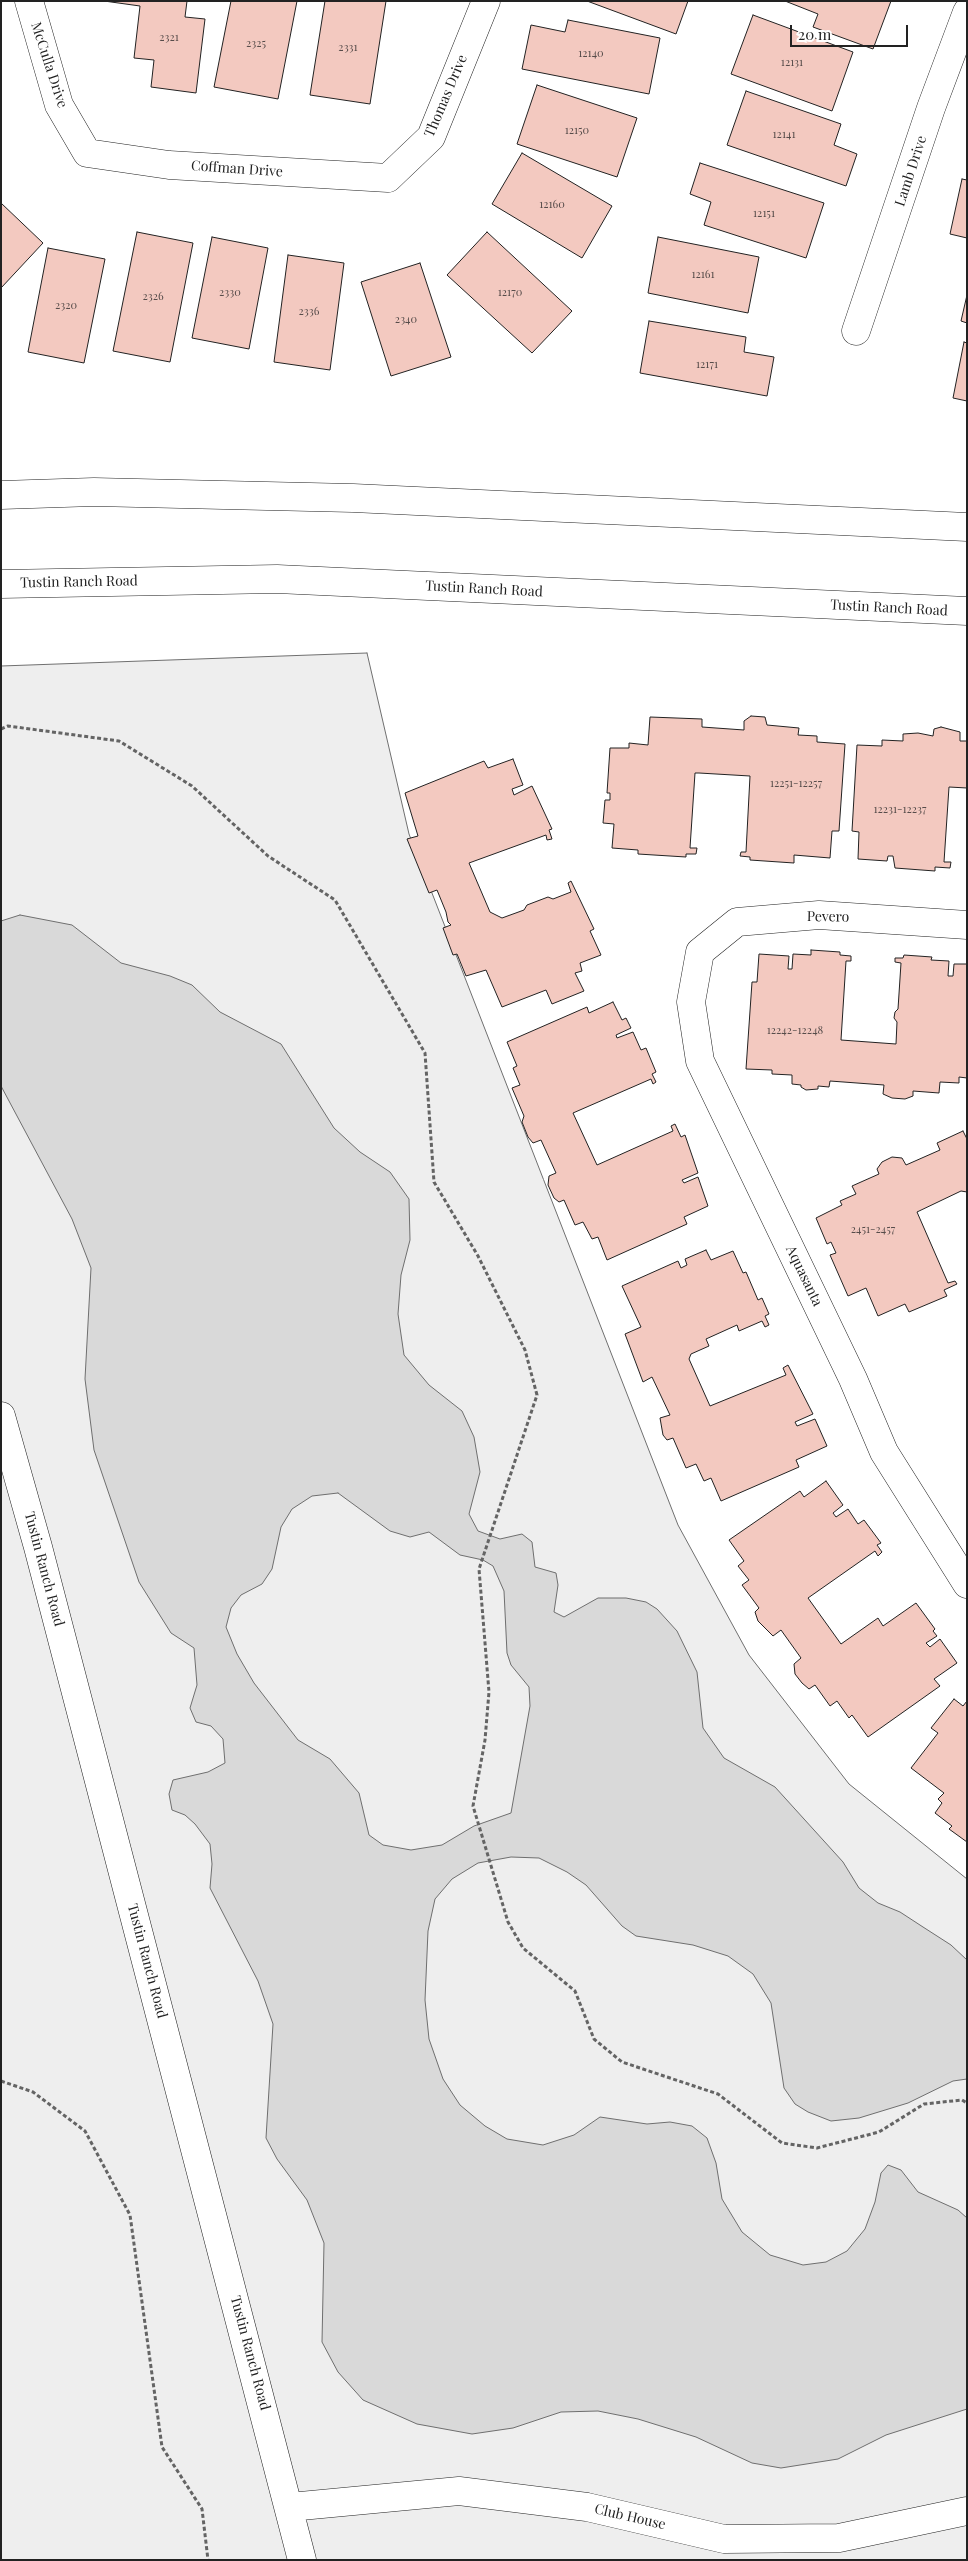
<!DOCTYPE html>
<style>
body{margin:0}
#map{position:relative;width:968px;height:2561px;overflow:hidden;background:#fff;font-family:"Playfair Display",serif}
canvas{display:block}
.frame{position:absolute;inset:0;border:2px solid #222;pointer-events:none}
.scale{position:absolute;left:790px;top:25px;width:118px;height:22px;box-sizing:border-box;border:2px solid #222;border-top:0;padding-left:6px;font-size:15px;line-height:18px;white-space:nowrap;color:#222;-webkit-text-stroke:4px #fff;paint-order:stroke}
</style>
<div id="map">
<canvas width="968" height="2561"></canvas>
<div class="frame"></div>
<div class="scale">20 m</div>
</div>
<script>
const g = document.querySelector('canvas').getContext('2d');
g.lineJoin = 'round';
function paint(path, color) { g.fillStyle = color; g.fill(path, 'evenodd'); }
const shape = rows => new Path2D(rows.map(r => 'M' + r).join(''));
function trace(path, color, width, dash) { g.strokeStyle = color; g.lineWidth = width; g.lineCap = dash ? 'butt' : 'round'; g.setLineDash(dash || []); g.stroke(path); }
function label(font, color, halo, rows, align = 'center') {
  g.font = font + ' "Playfair Display",serif'; g.lineWidth = 4; g.setLineDash([]); g.textBaseline = 'middle'; g.strokeStyle = halo; g.fillStyle = color; for (const [text, x, y, turn = 0] of rows) {
    g.save(); g.translate(x, y); g.rotate((+turn || 0) * Math.PI / 180); g.textAlign = isNaN(turn) ? turn : align; if (halo) g.strokeText(text, 0, 0); g.fillText(text, 0, 0); g.restore();
  }
}
const green = shape([
 [367,653,409,834,678,1525,749,1655,849,1784,967,1879,967,2560,1,2560,1,666,367,653]
]);
paint(green, '#eee');
trace(green, '#6f6f6f', 1);
const water = shape([
 [20,915,72,925,121,963,170,976,192,985,220,1012,281,1044,334,1128,360,1152,390,1172,409,1199,410,1240,401,1275,398,1314,404,1355,429,1385,462,1411,474,1437,480,1472,469,1514,478,1531,500,1539,522,1534,532,1542,535,1567,556,1573,558,1585,554,1612,564,1617,598,1598,626,1598,646,1602,657,1609,677,1631,697,1672,703,1728,724,1758,775,1787,843,1862,859,1888,878,1903,900,1912,923,1927,951,1945,967,1960,967,2079,953,2081,908,2103,859,2118,831,2121,808,2112,795,2104,784,2088,771,2003,753,1974,728,1956,693,1945,636,1936,622,1926,586,1885,567,1872,539,1858,511,1857,478,1863,452,1879,435,1899,428,1931,425,2000,429,2039,443,2079,460,2105,485,2126,507,2139,543,2145,574,2135,600,2117,647,2124,670,2122,692,2126,707,2138,716,2163,722,2199,742,2232,770,2255,803,2265,826,2262,847,2251,865,2229,875,2202,881,2173,888,2165,901,2170,918,2192,958,2210,967,2218,967,2409,886,2435,838,2459,781,2468,752,2463,696,2437,638,2419,598,2411,561,2412,513,2428,472,2434,417,2424,363,2400,338,2372,322,2342,324,2243,307,2200,277,2159,266,2138,273,2024,258,1981,210,1888,212,1864,210,1844,195,1824,185,1815,172,1810,169,1794,173,1780,208,1772,225,1763,223,1739,211,1726,196,1722,190,1708,197,1685,194,1648,171,1633,139,1582,94,1450,85,1379,91,1268,72,1219,1,1086,1,921,20,915],
 [338,1493,390,1531,410,1537,429,1532,460,1555,483,1560,493,1566,504,1591,507,1653,511,1665,529,1687,530,1706,511,1813,474,1826,442,1845,411,1850,383,1845,369,1835,359,1793,330,1759,298,1740,254,1683,237,1654,226,1627,231,1608,241,1595,262,1584,272,1569,281,1527,292,1509,312,1496,338,1493]
]);
paint(water, '#d9d9d9');
trace(water, '#6f6f6f', 1);
const building = shape([
 [104,1,187,1,185,17,205,19,196,93,151,87,154,60,134,58,140,6,104,1],
 [231,1,297,1,278,99,214,87,231,1],
 [325,1,386,1,370,104,310,95,325,1],
 [587,1,688,1,676,34,587,1],
 [785,1,891,1,873,49,813,27,818,14,785,1],
 [753,15,853,52,832,111,731,74,753,15],
 [568,20,660,38,649,94,522,69,531,25,565,32,568,20],
 [537,85,637,118,617,177,517,144,537,85],
 [746,91,841,124,834,145,857,154,846,186,727,145,746,91],
 [522,153,612,206,582,258,492,204,522,153],
 [700,163,824,203,806,258,704,225,711,202,690,194,700,163],
 [962,179,967,180,967,238,950,234,962,179],
 [1,203,43,243,1,288,1,203],
 [137,232,193,243,170,362,113,351,137,232],
 [487,232,572,311,532,353,447,275,487,232],
 [212,237,268,248,249,349,192,338,212,237],
 [658,237,759,257,748,313,648,293,658,237],
 [48,248,105,259,84,363,28,352,48,248],
 [288,255,344,263,330,370,274,362,288,255],
 [420,263,451,357,391,376,361,282,420,263],
 [967,295,967,323,961,321,967,295],
 [649,321,746,337,744,352,774,357,767,396,640,373,649,321],
 [964,342,967,343,967,401,953,398,964,342],
 [751,716,765,717,767,725,799,728,798,735,817,736,817,742,845,744,839,831,832,831,830,858,794,855,794,863,750,860,750,857,740,856,741,852,746,852,750,776,699,773,695,773,690,848,697,848,696,854,686,854,686,857,638,854,638,850,612,848,614,824,603,823,605,800,610,800,610,793,607,793,610,748,629,748,629,743,648,745,650,717,702,719,702,727,744,730,744,721,751,716],
 [941,727,960,732,960,741,967,741,967,788,949,787,944,862,951,862,950,868,935,867,935,871,895,868,893,856,888,856,887,861,858,859,859,832,852,831,857,745,882,746,882,740,903,741,903,734,918,733,933,736,934,729,941,727],
 [513,759,523,785,512,789,514,795,532,786,552,829,549,830,552,839,547,840,546,835,469,863,490,912,502,918,524,910,527,905,548,897,553,899,571,892,568,883,571,881,594,929,590,931,601,955,580,963,582,971,575,973,584,991,552,1004,546,990,502,1007,486,970,466,976,457,954,453,955,443,928,451,925,448,922,446,912,437,890,429,893,407,839,418,836,405,793,484,761,488,768,513,759],
 [811,950,840,952,840,955,851,956,851,961,846,961,841,1040,896,1044,897,1022,894,1018,895,1012,898,1009,901,963,895,962,895,958,903,958,904,955,932,957,931,960,949,961,948,976,953,976,954,964,967,964,967,1078,959,1077,959,1083,940,1082,939,1093,913,1091,913,1096,905,1099,892,1098,883,1094,884,1085,830,1081,829,1087,818,1086,818,1089,806,1090,801,1087,801,1085,792,1084,792,1075,772,1074,772,1070,746,1069,752,982,757,982,759,954,789,956,788,969,792,969,793,954,811,955,811,950],
 [613,1002,622,1020,626,1018,631,1028,616,1035,617,1038,633,1032,641,1050,646,1048,656,1072,652,1074,656,1082,653,1084,651,1079,573,1113,597,1165,673,1131,671,1126,675,1124,681,1137,685,1135,698,1173,682,1180,684,1183,698,1177,708,1206,684,1217,687,1224,607,1260,598,1237,592,1239,583,1222,575,1225,564,1200,559,1202,554,1198,548,1185,549,1176,556,1173,541,1140,533,1143,528,1137,522,1122,524,1116,512,1088,520,1085,513,1068,517,1066,507,1042,587,1007,589,1013,613,1002],
 [963,1131,967,1139,967,1192,961,1191,917,1212,948,1283,955,1281,957,1284,944,1290,947,1296,909,1312,905,1304,878,1316,866,1288,848,1296,830,1255,836,1253,831,1242,827,1244,816,1218,842,1205,840,1201,856,1194,852,1186,879,1174,877,1169,882,1162,892,1157,902,1158,906,1165,940,1150,937,1143,963,1131],
 [706,1250,711,1260,733,1251,743,1273,746,1272,758,1300,762,1298,769,1314,765,1316,769,1325,765,1327,762,1321,739,1331,737,1325,706,1339,709,1346,691,1354,689,1359,710,1406,786,1375,783,1368,788,1365,813,1414,795,1422,797,1426,815,1419,827,1446,796,1460,799,1467,721,1501,711,1478,704,1481,696,1464,686,1468,673,1438,667,1440,663,1435,660,1418,670,1415,652,1377,643,1382,625,1334,641,1327,622,1286,678,1261,681,1268,687,1265,685,1259,706,1250],
 [826,1481,843,1505,833,1513,836,1517,848,1509,858,1524,864,1520,881,1543,877,1545,882,1552,878,1556,875,1551,808,1598,841,1644,878,1618,883,1626,916,1603,935,1629,933,1631,937,1636,926,1643,930,1647,940,1639,957,1663,934,1679,940,1686,868,1737,852,1715,849,1718,837,1701,830,1706,815,1685,809,1689,802,1683,795,1674,794,1664,801,1658,781,1630,773,1636,758,1621,755,1612,759,1608,742,1585,749,1580,738,1566,744,1561,729,1540,800,1491,804,1497,826,1481],
 [954,1699,963,1706,967,1701,967,1842,949,1829,952,1826,935,1813,942,1803,938,1799,944,1793,911,1768,938,1733,931,1728,954,1699]
]);
paint(building, '#f3c9c0');
trace(building, '#222', 1);
const minor = shape([
 [29,1,59,105,87,153,169,165,388,178,431,137,486,1],
 [856,331,931,108,967,12],
 [967,925,819,915,737,922,700,952,691,1002,700,1061,853,1379,884,1452,967,1584],
 [1,1416,38,1547,302,2560],
 [290,2507,459,2491,587,2507,724,2539,839,2538,967,2511]
]);
const major = shape([
 [1,495,94,492,353,498,967,527],
 [1,584,277,579,967,611]
]);
trace(minor, '#222', 29);
trace(major, '#222', 29);
trace(shape([
 [1,729,8,726,119,741,192,786,268,856,335,900,425,1053,434,1182,478,1256,525,1350,537,1395,479,1569,489,1692,485,1740,473,1806,508,1922,523,1948,575,1991,594,2039,622,2062,718,2094,782,2143,817,2148,879,2132,924,2104,962,2100,967,2103],
 [1,2081,33,2092,85,2131,130,2215,162,2447,202,2509,208,2560]
]), '#646464', 3, [4, 2.5]);
trace(minor, '#fff', 28);
trace(major, '#fff', 28);
label('11px', '#564c4a', null, [
 ["2321",169,38],
 ["2325",256,44],
 ["2331",348,48],
 ["12140",591,54],
 ["12131",792,63],
 ["12150",577,131],
 ["12141",784,135],
 ["12160",552,205],
 ["12151",764,214],
 ["12161",703,275],
 ["2330",230,293],
 ["12170",510,293],
 ["2326",153,297],
 ["2320",66,306],
 ["2336",309,312],
 ["2340",406,320],
 ["12171",707,365],
 ["12251-12257",796,784],
 ["12231-12237",900,810],
 ["12242-12248",795,1031],
 ["2451-2457",873,1230]
]);
label('14px', '#222', '#fff', [
 ["McCulla Drive",49,65,72],
 ["Thomas Drive",446,96,-67],
 ["Coffman Drive",237,169,4],
 ["Lamb Drive",911,171,-72],
 ["Tustin Ranch Road",79,582,-1],
 ["Tustin Ranch Road",484,589,3],
 ["Tustin Ranch Road",889,608,3],
 ["Pevero",828,917,1],
 ["Aquasanta",804,1276,64],
 ["Tustin Ranch Road",44,1569,75],
 ["Tustin Ranch Road",147,1961,75],
 ["Tustin Ranch Road",250,2353,75],
 ["Club House",630,2517,13]
]);
</script>
